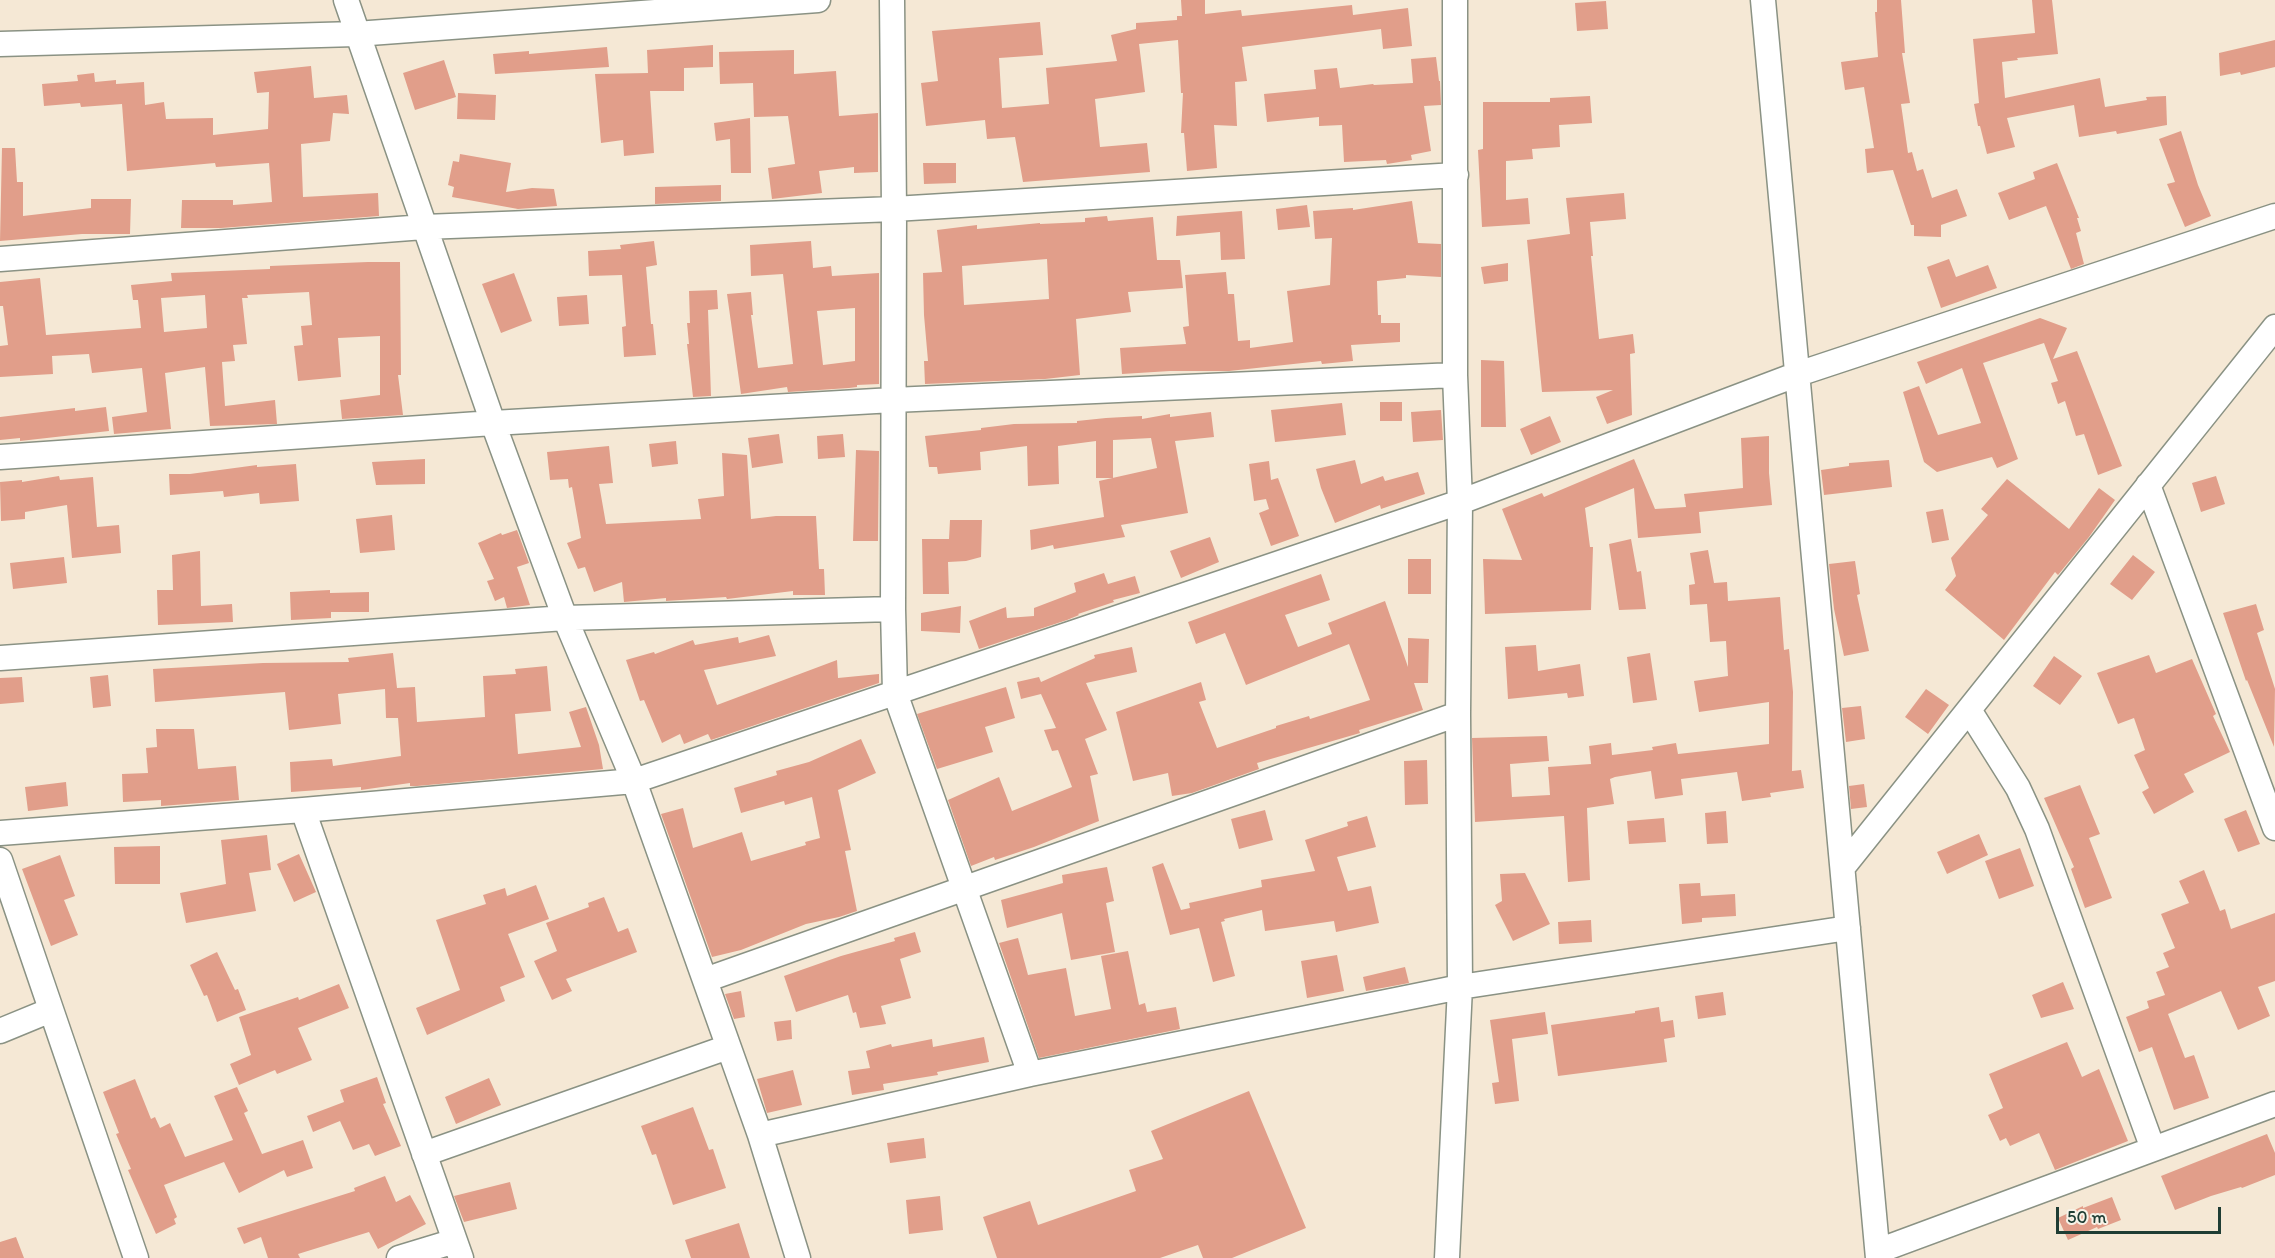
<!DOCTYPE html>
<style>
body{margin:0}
#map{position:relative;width:2275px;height:1258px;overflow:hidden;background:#f5e8d5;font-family:Itim,sans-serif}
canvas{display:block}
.scale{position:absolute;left:2056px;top:1207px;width:165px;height:27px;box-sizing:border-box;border:3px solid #1f3d34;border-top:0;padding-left:8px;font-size:18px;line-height:21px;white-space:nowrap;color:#1f3d34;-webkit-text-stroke:4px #f7f3e8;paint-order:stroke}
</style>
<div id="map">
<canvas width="2275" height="1258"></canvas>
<div class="scale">50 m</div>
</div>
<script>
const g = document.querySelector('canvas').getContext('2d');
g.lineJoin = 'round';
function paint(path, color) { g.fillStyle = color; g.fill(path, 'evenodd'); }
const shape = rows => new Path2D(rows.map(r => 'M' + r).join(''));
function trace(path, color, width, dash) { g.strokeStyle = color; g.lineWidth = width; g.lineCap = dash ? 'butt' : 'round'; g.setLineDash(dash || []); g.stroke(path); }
paint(shape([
 [1181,0,1205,0,1205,14,1241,10,1242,16,1352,5,1353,15,1408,8,1412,46,1383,49,1381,29,1242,47,1247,81,1235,82,1237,126,1214,125,1217,168,1187,171,1184,133,1181,133,1183,93,1181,93,1178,40,1139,44,1145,92,1095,99,1100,147,1147,143,1150,172,1023,182,1015,137,987,139,985,120,926,126,921,83,938,81,932,31,1040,22,1043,55,999,58,1002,108,1049,104,1046,68,1117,61,1111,35,1136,29,1136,23,1177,20,1177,16,1182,16],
 [1877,0,1901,0,1905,53,1902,53,1910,103,1901,104,1908,153,1912,152,1917,171,1923,169,1932,198,1957,189,1967,216,1941,225,1941,237,1914,236,1914,225,1911,225,1893,170,1867,173,1865,149,1874,148,1864,87,1845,90,1841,62,1878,57,1875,12,1877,12],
 [2032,0,2052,0,2058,54,2017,58,2018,60,2002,62,2005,98,2100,78,2105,107,2147,100,2146,97,2166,96,2167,125,2117,134,2116,131,2079,137,2074,105,2007,118,2015,147,1987,154,1980,126,1978,126,1974,104,1979,103,1973,39,2035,33],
 [1606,1,1608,29,1577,31,1575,3],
 [2275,40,2275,67,2241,75,2240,72,2220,76,2219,53],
 [713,45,713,67,684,68,684,91,650,91,654,153,624,156,623,140,601,143,595,74,648,73,647,50],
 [607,47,609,67,495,74,493,54,529,51,529,54],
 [794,50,794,74,836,71,839,116,878,113,878,172,854,173,854,167,819,171,822,193,772,199,768,168,795,164,788,116,754,117,753,83,720,84,719,52],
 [1436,57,1439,81,1440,81,1441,105,1424,106,1431,151,1411,155,1412,160,1387,164,1386,160,1344,162,1342,125,1319,126,1319,117,1267,122,1264,94,1316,89,1314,70,1337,68,1340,88,1373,84,1374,85,1413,83,1411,59],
 [444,60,456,97,415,110,403,73],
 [311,66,314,98,347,95,349,114,333,113,330,141,301,144,303,197,378,193,379,216,221,228,181,228,182,200,233,200,233,205,272,202,269,163,216,167,215,163,127,171,122,104,81,107,80,103,44,106,42,84,78,81,77,75,94,73,95,82,116,80,116,84,144,82,145,105,164,102,166,119,213,118,213,135,268,129,269,92,257,93,254,72],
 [458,93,496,95,495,120,457,119],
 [1590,96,1592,123,1559,125,1560,147,1532,149,1533,159,1506,161,1506,200,1528,198,1530,224,1482,227,1478,150,1483,149,1483,102,1550,102,1550,98],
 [750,118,751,173,731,173,730,139,716,141,714,123],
 [2181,131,2198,185,2211,216,2185,227,2167,184,2175,182,2159,139],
 [2,148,15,148,17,182,23,182,23,216,91,208,91,199,131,199,130,234,82,234,0,241],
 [460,154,511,163,506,192,532,188,554,189,557,206,518,209,452,197,454,187,448,185,453,161,459,162],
 [923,163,956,163,956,183,924,184],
 [2057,163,2079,218,2077,218,2081,231,2076,233,2084,264,2071,269,2046,206,2009,220,1998,193,2035,179,2033,172],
 [721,185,721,201,655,204,655,187],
 [1624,193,1626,219,1590,222,1593,256,1591,256,1599,339,1633,334,1635,353,1630,354,1632,415,1607,424,1596,397,1613,390,1542,392,1527,240,1570,234,1566,198],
 [1412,201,1418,243,1441,244,1441,277,1406,275,1406,278,1377,281,1378,315,1381,315,1381,323,1400,323,1400,342,1351,345,1353,361,1322,364,1321,361,1229,371,1170,371,1122,374,1120,348,1186,344,1183,327,1189,326,1185,275,1226,272,1228,294,1234,294,1238,341,1250,340,1250,348,1293,342,1287,291,1330,285,1332,238,1315,239,1313,211,1353,208,1353,210],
 [1307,205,1310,227,1278,230,1276,209],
 [1242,211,1245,259,1221,260,1220,232,1176,236,1177,216],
 [1107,216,1108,221,1153,217,1157,260,1180,260,1183,288,1128,292,1131,312,1076,319,1080,375,1045,379,925,384,924,361,928,361,924,315,923,273,942,272,937,230,977,225,977,229,1040,223,1040,224,1085,222,1085,218],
 [1047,259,1049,299,964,305,962,266],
 [654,241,657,265,646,267,651,324,653,324,656,355,624,357,622,327,626,326,622,275,589,276,588,251,621,249,620,245],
 [811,241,813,268,831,266,832,276,879,273,879,384,857,385,857,387,849,388,788,392,787,387,741,394,727,294,751,292,753,315,751,315,758,368,793,364,783,274,751,276,750,245],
 [855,308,855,361,823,365,817,311],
 [1949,259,1956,277,1988,265,1997,288,1941,308,1927,267],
 [368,262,400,262,401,375,398,375,403,415,342,419,340,400,380,395,380,336,338,338,341,377,298,381,294,346,303,345,301,326,312,325,309,292,247,295,248,298,242,298,247,344,233,345,235,361,222,362,225,406,275,400,277,424,210,426,205,367,165,373,171,429,114,434,112,417,147,412,142,368,92,373,89,354,52,356,53,374,0,377,0,346,8,345,3,306,0,306,0,282,40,278,46,335,141,328,138,300,133,300,131,285,172,281,171,273,270,269,270,266],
 [205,295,207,328,164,332,161,298],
 [1508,263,1508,281,1484,284,1481,267],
 [514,273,532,321,501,333,482,284],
 [717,290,718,309,708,310,711,396,693,397,687,344,689,344,687,323,690,323,689,291],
 [587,295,589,324,559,326,557,297],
 [2040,318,2067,328,2053,359,2077,351,2122,466,2098,475,2084,434,2076,436,2065,401,2058,404,2051,383,2058,381,2044,343,1983,363,2018,459,1997,468,1992,457,1937,472,1924,462,1903,392,1919,386,1938,435,1981,423,1962,368,1926,384,1917,362],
 [1481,360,1504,361,1506,427,1481,427],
 [1380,402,1402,402,1402,421,1380,421],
 [1342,403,1346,435,1275,442,1271,410],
 [106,407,109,431,20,441,20,438,0,440,0,417,75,408,75,411],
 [1441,410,1443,440,1413,442,1411,412],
 [1211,412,1214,437,1175,441,1188,513,1121,525,1125,537,1054,549,1053,545,1031,550,1030,530,1104,517,1099,481,1157,468,1151,438,1113,440,1113,478,1096,478,1096,441,1058,446,1059,484,1028,486,1027,446,980,452,981,470,938,474,937,467,929,467,925,436,981,430,981,428,1014,424,1077,423,1077,421,1106,418,1142,416,1142,419,1170,414,1170,417],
 [1550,416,1561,442,1531,455,1520,429],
 [779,434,783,463,752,468,748,438],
 [843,434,845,457,818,459,817,436],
 [1769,436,1769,473,1772,505,1699,512,1701,533,1638,538,1634,488,1585,508,1590,547,1593,547,1591,610,1485,614,1483,559,1522,560,1502,509,1542,493,1544,497,1634,459,1655,509,1686,507,1684,494,1743,488,1741,438],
 [676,441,678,464,652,467,649,444],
 [609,446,613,483,599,484,606,524,701,519,698,499,724,496,722,453,747,455,751,519,776,516,816,516,819,569,824,569,825,595,793,595,793,591,727,599,726,597,666,601,666,598,624,602,622,582,594,592,585,567,578,569,567,543,581,538,572,487,569,488,568,479,550,480,547,452],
 [856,450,879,451,878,541,853,541],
 [425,459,425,484,376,485,372,462],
 [1355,460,1361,484,1383,476,1385,481,1418,472,1425,494,1381,509,1380,505,1335,523,1321,488,1316,469],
 [1889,460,1892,487,1824,495,1821,470,1849,466,1849,463],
 [1269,461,1271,480,1278,478,1299,536,1271,546,1259,513,1269,509,1266,499,1254,501,1249,464],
 [296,464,299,501,260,504,259,493,224,497,223,491,170,495,169,474,190,474,257,465,257,467],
 [59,476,60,480,93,477,97,527,119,525,121,553,72,558,67,505,25,512,25,519,1,521,0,482,22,480,22,482],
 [2216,476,2225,504,2201,512,2192,483],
 [2007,479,2069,529,2099,488,2115,500,2089,537,2058,575,2055,572,2004,640,1945,590,1956,576,1951,558,1988,515,1981,509],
 [1943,509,1949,540,1932,543,1926,512],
 [392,515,395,550,360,553,356,519],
 [950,520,982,520,981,557,966,561,948,562,949,594,923,594,922,539,949,539],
 [517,530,529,563,517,567,530,605,507,608,504,597,495,601,487,581,494,579,478,543,501,533,502,535],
 [1210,537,1219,562,1181,578,1170,551],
 [1631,539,1637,572,1641,571,1646,609,1619,610,1609,544],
 [1708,550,1714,583,1727,582,1728,601,1780,597,1784,650,1789,649,1793,692,1792,771,1801,770,1804,788,1770,793,1771,797,1742,801,1737,772,1681,779,1683,795,1655,799,1651,771,1615,777,1610,779,1614,804,1587,808,1590,880,1568,882,1564,816,1475,822,1472,738,1547,736,1549,761,1510,764,1512,797,1550,795,1548,767,1591,764,1589,746,1611,743,1612,755,1653,750,1652,747,1676,743,1678,754,1769,744,1769,702,1699,712,1694,681,1728,676,1726,641,1710,642,1707,604,1690,605,1689,585,1695,584,1690,553],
 [200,551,201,606,232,604,233,622,158,625,157,590,173,590,172,555],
 [2133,555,2155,572,2132,600,2110,584],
 [64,557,67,583,13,589,10,563],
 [1408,559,1431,559,1431,594,1408,594],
 [1855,561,1860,594,1857,595,1869,651,1844,656,1834,609,1829,564],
 [1104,573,1108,584,1135,576,1140,593,1113,600,1114,602,1078,614,1079,615,1067,620,979,649,969,621,1006,607,1007,618,1034,616,1034,608,1076,592,1074,583],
 [1321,574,1330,600,1285,615,1298,647,1332,634,1328,623,1385,601,1408,667,1408,638,1429,639,1428,683,1414,683,1423,710,1359,730,1360,733,1257,763,1259,769,1192,793,1172,796,1168,773,1133,781,1116,712,1201,682,1206,700,1199,702,1217,748,1276,728,1276,726,1309,716,1310,719,1370,700,1349,644,1246,685,1225,633,1196,644,1188,622],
 [330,590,330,593,369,592,369,612,331,612,331,618,291,620,290,592],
 [2256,604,2264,630,2257,633,2275,689,2274,747,2247,680,2246,681,2223,613],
 [961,606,960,633,921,631,921,613],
 [769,635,776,656,704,670,717,705,837,660,838,678,879,674,879,683,711,740,708,734,684,744,680,734,662,743,644,700,640,701,626,660,654,652,655,654,693,640,695,645,738,637,739,643],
 [1536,645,1538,671,1580,664,1584,696,1568,698,1567,693,1508,699,1505,647],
 [1132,647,1137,672,1086,683,1107,730,1085,739,1098,774,1090,776,1099,821,1034,847,995,860,994,857,971,866,948,800,999,777,1012,811,1072,787,1058,750,1052,751,1044,730,1056,728,1041,694,1021,699,1017,682,1039,677,1041,682,1095,658,1094,655],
 [393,653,397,688,415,687,417,722,485,717,483,676,516,674,515,669,547,666,551,711,515,714,518,754,581,747,569,712,586,707,599,745,603,769,417,786,410,786,410,783,361,790,361,787,291,792,290,762,332,759,333,766,401,756,398,718,386,718,385,689,338,694,341,724,289,730,285,692,155,702,153,669,263,663,349,662,348,658],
 [1650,653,1657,700,1633,703,1627,657],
 [2149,655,2156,673,2192,659,2216,714,2213,716,2230,752,2184,774,2194,792,2154,814,2142,792,2149,788,2134,755,2145,750,2134,718,2118,724,2097,673],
 [2054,656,2082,676,2060,705,2033,686],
 [108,675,111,706,93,708,90,677],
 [22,677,24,702,0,704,0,678],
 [1006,687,1015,718,985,727,993,752,937,769,917,714],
 [1926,689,1949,705,1928,734,1905,717],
 [1861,706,1865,739,1846,742,1842,708],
 [156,729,194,729,198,769,236,766,239,800,161,806,161,800,123,802,122,774,148,773,146,748,157,747],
 [861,739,876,773,838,790,851,850,845,851,857,911,839,917,806,924,741,950,712,957,661,814,683,808,693,848,742,832,751,861,806,845,805,842,820,838,812,797,785,805,784,801,741,813,734,788,777,775,776,771,809,762],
 [1427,760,1428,804,1405,805,1404,761],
 [66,782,68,806,28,811,25,787],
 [1864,784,1867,807,1851,809,1849,786],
 [2080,785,2100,834,2089,838,2112,898,2085,908,2071,869,2074,867,2044,798],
 [1265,810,1273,840,1239,849,1231,819],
 [2246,810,2260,844,2238,852,2224,819],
 [1726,811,1728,843,1707,844,1705,813],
 [1367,816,1376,847,1337,857,1348,891,1371,886,1379,923,1336,932,1334,921,1265,931,1262,910,1224,919,1225,921,1221,922,1235,976,1213,982,1199,928,1170,935,1152,867,1163,863,1181,910,1190,908,1189,903,1262,887,1261,880,1315,871,1305,840,1348,826,1347,822],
 [1664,818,1666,842,1629,844,1627,821],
 [1979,834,1988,855,1947,874,1937,852],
 [267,835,271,870,249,873,256,911,186,923,180,893,226,884,221,840],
 [160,846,160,884,115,884,114,847],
 [2020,848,2034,886,1999,899,1985,861],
 [299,854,316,892,294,902,277,864],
 [60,855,75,896,64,900,78,935,51,946,22,869],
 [1107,867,1114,901,1106,903,1115,952,1071,960,1062,913,1007,928,1001,900,1063,883,1062,875],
 [2204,870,2220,911,2225,909,2231,929,2275,913,2275,981,2258,987,2270,1016,2238,1030,2221,991,2168,1014,2185,1058,2194,1055,2209,1098,2174,1110,2152,1047,2139,1052,2126,1017,2149,1008,2147,1001,2165,995,2156,972,2169,967,2163,953,2175,948,2161,914,2189,903,2179,881],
 [1525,873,1550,924,1513,941,1495,905,1502,901,1500,874],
 [1700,883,1701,896,1735,894,1736,916,1702,918,1702,922,1682,924,1679,884],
 [536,885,549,919,508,934,525,977,500,987,505,1001,427,1035,416,1008,460,990,436,920,486,904,483,895,505,888,507,896],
 [604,897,618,932,628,928,637,952,566,979,572,991,552,1000,534,961,557,951,546,923,589,907,588,903],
 [1591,920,1592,942,1559,944,1558,922],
 [915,932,921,952,900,959,911,998,881,1006,886,1024,860,1028,856,1012,853,1013,848,995,796,1012,784,976,841,956,895,941,894,938],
 [1018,938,1028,975,1066,968,1075,1016,1111,1009,1101,956,1128,951,1139,1005,1145,1003,1147,1012,1176,1007,1180,1029,1039,1058,999,943],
 [217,952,235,990,238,989,246,1010,217,1022,207,995,204,996,190,965],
 [1337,955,1344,991,1307,998,1301,961],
 [1405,967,1409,983,1366,991,1363,977],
 [2063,982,2074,1009,2041,1018,2032,995],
 [339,984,349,1008,298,1028,312,1060,277,1074,275,1070,239,1085,230,1064,251,1055,239,1017,298,997,299,1000],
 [741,991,745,1017,734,1019,725,994],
 [1723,992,1726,1015,1698,1019,1695,996],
 [1659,1007,1661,1022,1673,1020,1675,1037,1664,1039,1667,1062,1558,1076,1551,1025,1635,1013,1635,1011],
 [1545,1012,1548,1034,1512,1039,1519,1101,1495,1104,1492,1083,1499,1082,1490,1020],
 [791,1020,792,1039,777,1041,774,1022],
 [984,1037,989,1062,937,1072,938,1075,883,1084,884,1090,852,1095,848,1071,870,1068,866,1051,891,1044,892,1047,932,1039,933,1047],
 [2067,1042,2082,1077,2099,1069,2128,1141,2055,1170,2039,1133,2010,1146,2006,1138,2000,1141,1988,1115,2003,1108,1989,1074],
 [793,1070,802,1105,767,1113,757,1079],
 [377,1077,386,1103,383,1104,401,1146,375,1156,369,1144,353,1150,340,1121,313,1132,307,1116,344,1102,340,1090],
 [489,1078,501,1105,456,1124,445,1097],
 [135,1079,151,1119,155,1117,160,1128,170,1123,185,1157,233,1140,214,1096,237,1087,248,1111,244,1113,262,1154,303,1140,313,1168,287,1177,284,1170,239,1193,224,1162,164,1185,177,1217,174,1219,176,1224,156,1234,128,1170,131,1169,116,1134,119,1133,103,1092],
 [1249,1091,1306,1228,1232,1258,1203,1258,1198,1245,1160,1258,997,1258,983,1217,1030,1201,1038,1225,1136,1191,1129,1170,1163,1159,1151,1131],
 [693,1107,709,1150,713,1149,726,1188,673,1205,656,1154,652,1155,641,1126],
 [2267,1134,2275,1153,2275,1175,2242,1188,2241,1187,2211,1196,2175,1210,2161,1176],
 [924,1138,926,1158,890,1163,887,1143],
 [385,1176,396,1202,410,1195,426,1224,378,1249,369,1232,298,1254,300,1258,268,1258,261,1237,244,1244,237,1228,355,1191,354,1188],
 [510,1182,517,1209,464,1222,454,1196],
 [940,1196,943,1230,909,1234,906,1200],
 [2112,1197,2121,1220,2098,1229,2097,1227,2068,1240,2058,1218,2083,1206,2083,1208],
 [739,1223,750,1258,691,1258,685,1240],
 [16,1237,24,1258,0,1258,0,1242]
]), '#e19e8a');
const street = shape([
 [346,0,493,423,565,618,634,781,760,1135,798,1258],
 [892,0,894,209,893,609,895,693,1030,1074],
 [1763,0,1878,1258],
 [0,44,356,34,818,0],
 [0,259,424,227,894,209,1456,175],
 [0,457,493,423,893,400,1455,375],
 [2148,485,2275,828],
 [0,658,565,618,893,609],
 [1969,710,2018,788,2037,829,2153,1149],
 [303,810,461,1258],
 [0,833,303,810,634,781,1460,502,1798,374,2275,216],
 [0,860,136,1258],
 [1843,867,2275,327],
 [705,980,1458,714],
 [0,1031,51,1010],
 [760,1135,1030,1074,1460,987,1848,928],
 [424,1154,728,1047],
 [1878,1251,2275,1104],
 [399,1258,455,1241],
 [1447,1258,1460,987,1458,714,1460,502,1455,375,1455,0]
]);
trace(street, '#8a9284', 27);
trace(street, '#fff', 24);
</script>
